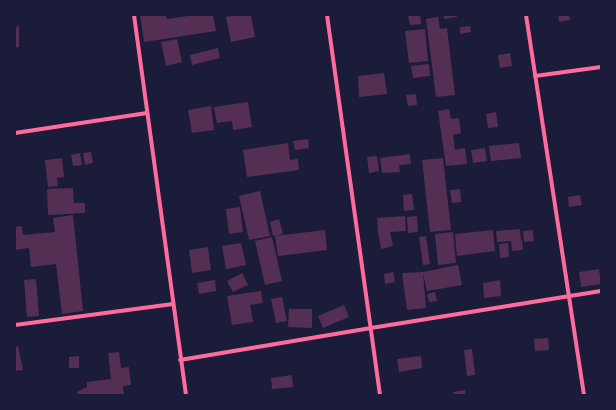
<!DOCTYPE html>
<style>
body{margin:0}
#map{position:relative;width:616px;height:410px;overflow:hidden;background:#1b1b3a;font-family:"Fira Sans",sans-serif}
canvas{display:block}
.frame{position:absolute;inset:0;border:16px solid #1b1b3a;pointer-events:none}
</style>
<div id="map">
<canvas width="616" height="410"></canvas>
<div class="frame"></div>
</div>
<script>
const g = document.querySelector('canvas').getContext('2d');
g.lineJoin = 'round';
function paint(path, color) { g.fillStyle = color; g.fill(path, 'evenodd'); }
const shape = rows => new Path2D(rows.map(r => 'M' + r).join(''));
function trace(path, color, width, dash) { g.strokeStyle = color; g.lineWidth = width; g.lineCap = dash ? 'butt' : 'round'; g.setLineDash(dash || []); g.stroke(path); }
paint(shape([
 [140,15,166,15,167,19,195,15,213,15,216,31,144,42],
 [235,15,251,15,255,37,231,42,226,17],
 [408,15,420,15,421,24,410,25],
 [444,15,457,15,457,17,444,19],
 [558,15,569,15,570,20,559,22],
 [438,17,440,29,447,28,455,95,436,97,426,19],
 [19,26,19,47,15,48,15,27],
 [470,26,471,32,460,34,460,27],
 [425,29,428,61,409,63,405,31],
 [177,39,182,62,166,66,161,42],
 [218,48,220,58,192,65,190,55],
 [510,53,512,66,500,68,498,55],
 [429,64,430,76,413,78,411,66],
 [384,73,387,94,359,97,358,76],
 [416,94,417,105,408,106,406,95],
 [248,102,252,127,233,130,232,121,217,123,214,107],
 [211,106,214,130,192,133,188,110],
 [449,109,451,119,459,118,461,133,453,135,455,150,465,148,467,164,446,166,438,111],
 [496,112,498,127,488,128,486,114],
 [308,139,309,148,295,150,293,141],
 [288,143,290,160,298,159,299,170,247,177,243,150],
 [519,143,521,158,491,161,489,146],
 [485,148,487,161,473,163,471,150],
 [91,152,93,163,85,165,83,153],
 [80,153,82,165,73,166,71,155],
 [410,154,411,164,399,165,400,172,382,173,380,158],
 [377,156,379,171,369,173,367,157],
 [62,158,64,177,57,178,58,186,48,187,45,160],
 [443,158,451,230,430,232,422,160],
 [73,188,74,203,85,203,85,213,48,215,47,189],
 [460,189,461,202,452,203,450,190],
 [260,191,270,236,249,240,239,196],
 [412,194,414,210,404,211,403,195],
 [580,195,582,205,569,207,568,197],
 [240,207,243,232,229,234,226,209],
 [73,215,83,311,62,314,56,264,31,267,29,248,15,250,15,227,22,226,23,235,55,232,53,218],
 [405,216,406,231,390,232,393,246,381,249,378,232,377,218],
 [417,216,418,232,408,233,407,217],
 [279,219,283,234,273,236,270,222],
 [520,229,521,240,522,240,523,250,512,251,511,241,497,242,496,231],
 [325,230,327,250,278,256,275,236],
 [493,230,495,251,457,256,455,234],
 [533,230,534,241,524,242,523,231],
 [453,232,456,263,438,265,435,234],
 [426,236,430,264,423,265,419,237],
 [272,237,282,281,265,285,255,241],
 [241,243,246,265,226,269,222,246],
 [508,243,509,257,500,258,499,244],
 [208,247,211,270,192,273,189,250],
 [458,265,462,285,427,291,423,273,426,308,407,310,402,273,423,272],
 [599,269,601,284,581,287,579,272],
 [393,272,395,282,385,284,384,274],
 [242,273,248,285,233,292,227,281],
 [36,279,39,316,27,317,24,280],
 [215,280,216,291,199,294,197,283],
 [500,280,501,296,484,298,483,283],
 [261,291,263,303,250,305,253,322,232,325,227,296],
 [435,292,437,301,429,302,427,294],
 [282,297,287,321,276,323,271,299],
 [344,305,349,317,323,328,318,316],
 [289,309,312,309,312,328,288,327],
 [548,338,549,350,535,351,534,339],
 [18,346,23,370,15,371,15,347],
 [472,349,475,375,467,376,464,350],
 [119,352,121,368,129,367,131,385,123,386,124,395,77,395,77,392,87,387,87,382,111,379,108,353],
 [79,356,79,368,69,368,69,357],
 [421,356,422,368,399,372,397,359],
 [292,375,293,387,272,389,271,378],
 [465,390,465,395,453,395,453,392]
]), '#542f53');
trace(shape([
 [134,15,186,395],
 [327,15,380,395],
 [526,15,584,395],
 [535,76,601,67],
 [15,133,147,113],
 [15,325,173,304],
 [180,360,371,328,601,291]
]), '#ff6b9d', 4);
</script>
